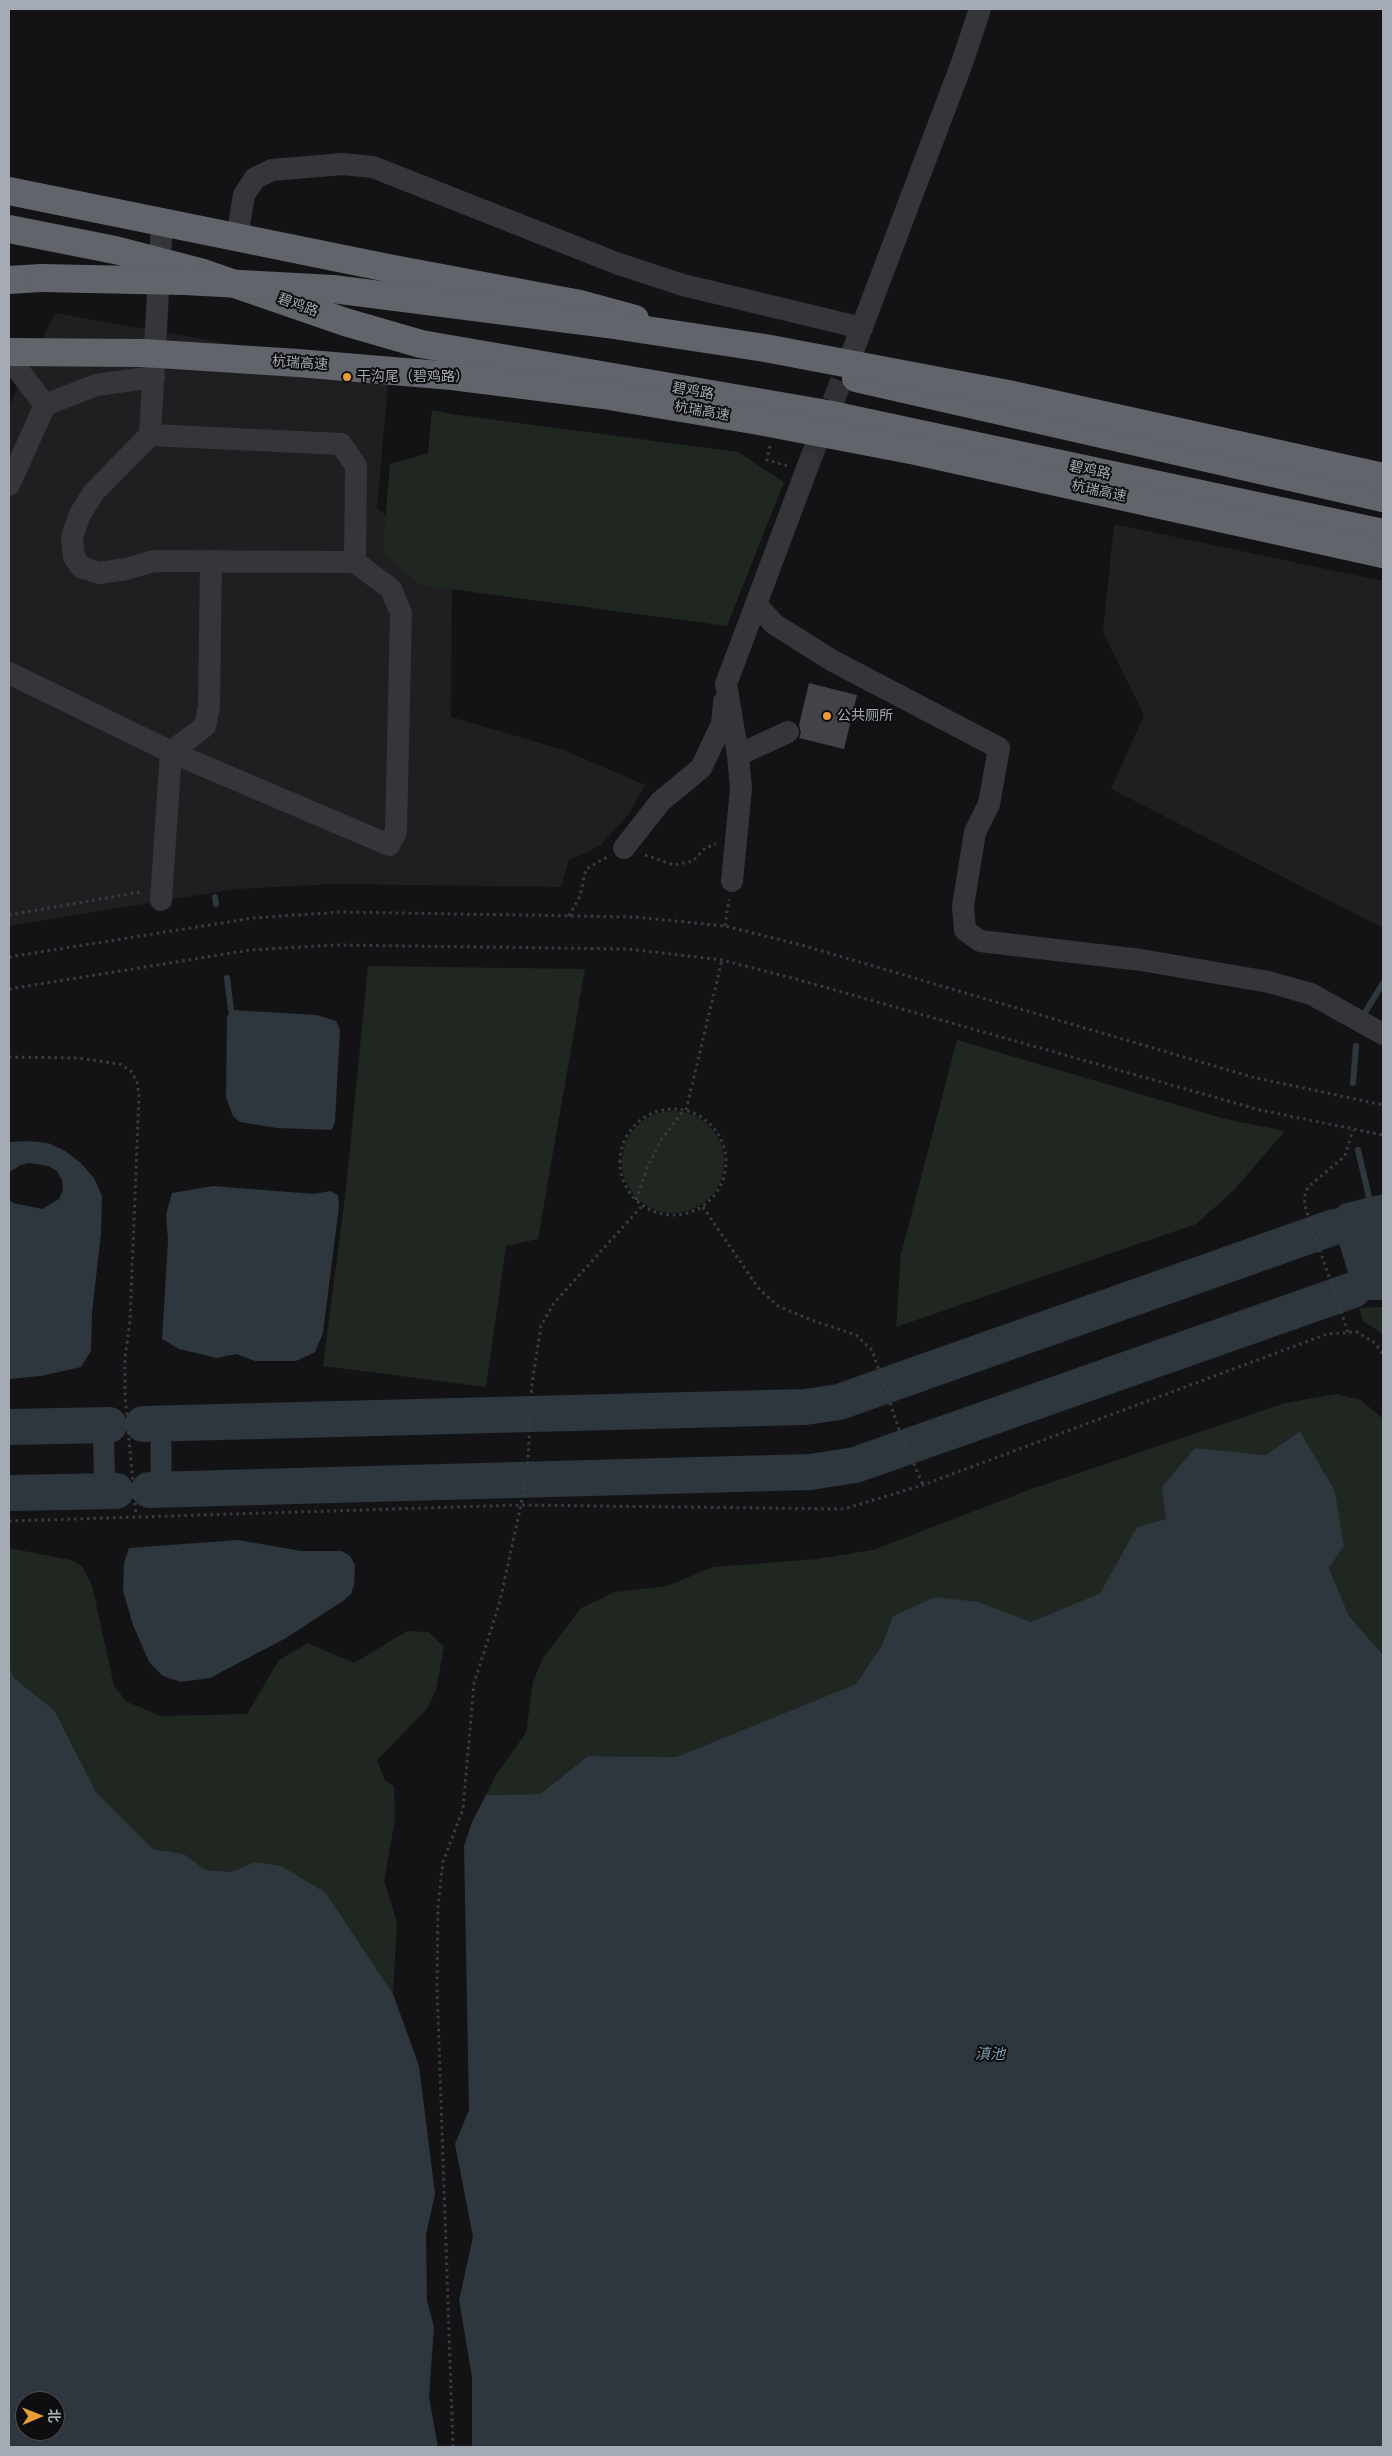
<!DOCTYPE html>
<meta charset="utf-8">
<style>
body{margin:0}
#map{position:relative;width:1392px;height:2456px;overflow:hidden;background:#131315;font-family:"Asap Condensed","Noto Sans SC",sans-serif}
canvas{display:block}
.frame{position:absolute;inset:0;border:10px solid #a5abb4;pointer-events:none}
.north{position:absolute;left:15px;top:2391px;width:50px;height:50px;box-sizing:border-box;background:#0e0e10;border:1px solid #4a4d52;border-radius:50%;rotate:89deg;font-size:14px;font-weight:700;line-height:20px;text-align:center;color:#a5abb4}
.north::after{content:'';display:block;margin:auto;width:18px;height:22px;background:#e89c37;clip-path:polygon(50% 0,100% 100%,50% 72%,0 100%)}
</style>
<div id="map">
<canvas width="1392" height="2456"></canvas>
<div class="frame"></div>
<div class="north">北</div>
</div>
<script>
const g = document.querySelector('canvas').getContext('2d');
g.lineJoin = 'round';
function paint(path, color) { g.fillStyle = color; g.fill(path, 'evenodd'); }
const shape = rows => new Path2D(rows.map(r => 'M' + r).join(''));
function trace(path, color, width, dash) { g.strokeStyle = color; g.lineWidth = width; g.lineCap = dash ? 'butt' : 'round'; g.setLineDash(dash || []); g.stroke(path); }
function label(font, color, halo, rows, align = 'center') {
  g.font = font + ' "Asap Condensed","Noto Sans SC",sans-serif'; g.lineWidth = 4; g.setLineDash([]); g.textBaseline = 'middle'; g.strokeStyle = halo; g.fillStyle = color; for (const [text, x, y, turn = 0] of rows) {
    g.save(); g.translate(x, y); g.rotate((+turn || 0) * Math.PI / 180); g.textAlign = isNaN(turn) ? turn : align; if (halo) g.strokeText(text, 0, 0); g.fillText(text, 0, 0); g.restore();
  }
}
paint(shape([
 [55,313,236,345,388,385,377,508,452,570,451,717,564,750,645,785,629,814,600,846,569,860,561,887,335,884,236,889,9,926,9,406],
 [1114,524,1383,581,1383,928,1111,789,1144,715,1103,632]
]), '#1f1f22');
paint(shape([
 [432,410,458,415,738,452,784,482,727,626,420,585,384,553,384,534,390,464,428,453],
 [368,966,585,969,538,1239,506,1246,486,1387,323,1366,346,1189],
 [957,1040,1225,1119,1285,1131,1234,1190,1196,1224,896,1327,901,1254],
 '622 1162a51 51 0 1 1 102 0a51 51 0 1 1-102 0Z',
 [1381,1307,1383,1308,1383,1334,1363,1321,1359,1308],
 [1336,1394,1361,1400,1383,1419,1383,1655,1349,1616,1329,1568,1344,1546,1335,1491,1300,1431,1266,1455,1195,1448,1166,1519,1137,1527,1100,1593,1031,1622,979,1602,893,1617,882,1645,856,1684,676,1757,588,1756,540,1794,486,1795,496,1775,526,1733,533,1682,543,1658,581,1608,615,1592,667,1586,713,1567,817,1559,873,1550,1026,1491,1285,1403],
 [9,1548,71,1560,82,1566,92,1585,114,1686,127,1702,161,1716,247,1714,279,1660,308,1643,354,1663,407,1631,429,1632,444,1647,436,1690,427,1709,377,1760,385,1780,394,1786,395,1819,384,1881,397,1922,393,1994,326,1893,255,1862,231,1872,206,1870,184,1854,153,1849,96,1792,55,1711,14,1678,9,1666]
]), '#1f2720');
paint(shape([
 [231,1010,317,1015,336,1021,340,1030,335,1121,332,1130,277,1128,240,1122,233,1116,226,1097,227,1017],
 [28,1141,48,1143,65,1151,81,1163,94,1178,102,1196,101,1234,92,1312,91,1351,81,1367,41,1376,9,1379,9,1199,13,1203,42,1209,59,1199,63,1190,62,1180,57,1171,48,1166,29,1163,21,1165,9,1172,9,1142],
 [213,1186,314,1194,330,1191,338,1195,339,1206,323,1333,315,1352,296,1361,255,1361,236,1354,217,1358,179,1349,162,1339,168,1241,166,1215,172,1193],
 [1383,1194,1383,1300,1369,1300,1358,1305,1330,1214,1342,1204],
 [1300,1431,1335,1491,1344,1546,1329,1568,1349,1616,1383,1655,1383,2447,472,2447,472,2377,459,2300,473,2237,455,2144,469,2110,464,1846,472,1822,486,1795,540,1794,588,1756,676,1757,856,1684,882,1645,893,1616,935,1597,979,1602,1031,1622,1100,1593,1137,1527,1166,1519,1162,1487,1195,1448,1266,1455],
 [238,1540,301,1551,342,1551,350,1556,355,1565,354,1585,351,1594,343,1601,286,1638,210,1678,181,1682,163,1676,149,1662,133,1625,123,1591,124,1563,129,1548],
 [9,1666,14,1678,55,1711,96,1792,153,1849,184,1854,206,1870,231,1872,255,1862,281,1866,326,1893,393,1994,419,2066,435,2194,426,2235,427,2301,434,2327,429,2397,438,2447,9,2447],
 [25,2401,55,2401,55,2431,25,2431]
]), '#2d373d');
trace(shape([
 [215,897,216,904],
 [227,978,231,1010],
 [1366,1011,1383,983],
 [1353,1083,1356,1046],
 [1358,1150,1369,1197]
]), '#2d373d', 6);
trace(shape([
 [103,1425,105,1490],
 [161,1425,161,1490]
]), '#2d373d', 21);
trace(shape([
 [143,1424,805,1407,839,1402,1334,1227],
 [9,1427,109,1425],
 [149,1490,810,1472,855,1465,1353,1290],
 [9,1493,116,1491]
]), '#2d373d', 36);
paint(shape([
 [809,683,857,695,844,749,799,738,801,733,799,725]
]), '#424348');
trace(shape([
 [809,463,851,356]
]), '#303135', 22, [22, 11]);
trace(shape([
 [770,446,767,460,788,466],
 [645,855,674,865,693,861,705,848,716,844],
 [9,915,141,892],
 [569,916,580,896,586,869,607,857],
 [725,926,729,899],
 [9,957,253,918,341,912,636,917,725,926,805,946,1252,1077,1383,1105],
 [9,989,250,950,336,945,628,949,722,960,792,978,1260,1110,1383,1135],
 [9,1057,77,1058,120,1064,131,1071,137,1082,139,1095,130,1321,125,1358,125,1395,136,1516],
 '620 1162a53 53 0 1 1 106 0a53 53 0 1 1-106 0Z',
 [686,1110,722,960],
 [636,1200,647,1168,661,1140,684,1110],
 [703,1207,759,1289,778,1306,811,1320,856,1335,872,1350,899,1429,923,1485],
 [1348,1332,1306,1210,1304,1198,1308,1187,1345,1156,1353,1130],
 [9,1521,521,1505,844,1509,923,1485,1327,1334,1357,1332,1375,1343,1383,1354],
 [453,2447,437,1986,438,1907,443,1862,463,1809,474,1683,499,1605,521,1505,528,1459,532,1383,541,1326,554,1303,642,1206]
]), '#3a3d40', 3, [2.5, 4]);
trace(shape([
 [237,237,244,195,255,178,272,170,342,164,373,167,616,263,683,285,862,328],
 [851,356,962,63,980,9],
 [9,358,45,405,9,485],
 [45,405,96,385,154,377],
 [150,435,94,492,80,514,72,537,74,557,81,567,99,573,126,569,154,561,355,562,356,466,341,444,150,435,162,222],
 [756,604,774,624,833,661,999,748,989,804,975,832,963,906,965,930,980,941,1141,960,1269,982,1311,994,1383,1034],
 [9,673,171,752,389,845,396,832,401,613,391,589,355,562],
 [738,755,788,732],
 [624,848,660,802,701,768,722,724,724,702],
 [732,881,741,789,738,755,726,684,809,463],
 [161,900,171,752,205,726,209,707,211,561]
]), '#343639', 22);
trace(shape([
 [9,191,388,268,580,304,635,319],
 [9,229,115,250,200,272,345,322,421,344,827,414,1383,533],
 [9,280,41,278],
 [856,378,1383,498]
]), '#61646a', 28);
trace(shape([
 [41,278,185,281,333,289,607,324,765,348,1008,394,1383,477],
 [9,352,143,353,298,363,452,376,603,395,759,421,916,451,1383,554]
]), '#61646a', 28);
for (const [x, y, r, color] of [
 [347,377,5,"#e89c37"],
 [827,716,5,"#e89c37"]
]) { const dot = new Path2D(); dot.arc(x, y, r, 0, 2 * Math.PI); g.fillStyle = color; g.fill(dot); trace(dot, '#0e0e10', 2); }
label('14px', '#a5abb4', '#0e0e10', [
 ["碧鸡路",298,305,20],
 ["杭瑞高速",300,363,4],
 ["碧鸡路",693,391,10],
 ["杭瑞高速",702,411,10],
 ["碧鸡路",1090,470,12],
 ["杭瑞高速",1099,491,12]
]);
label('14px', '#a5abb4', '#0e0e10', [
 ["干沟尾（碧鸡路）",357,377],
 ["公共厕所",837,716]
], 'left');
label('italic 15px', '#7e9cae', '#0e0e10', [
 ["滇池",990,2054]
]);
</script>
